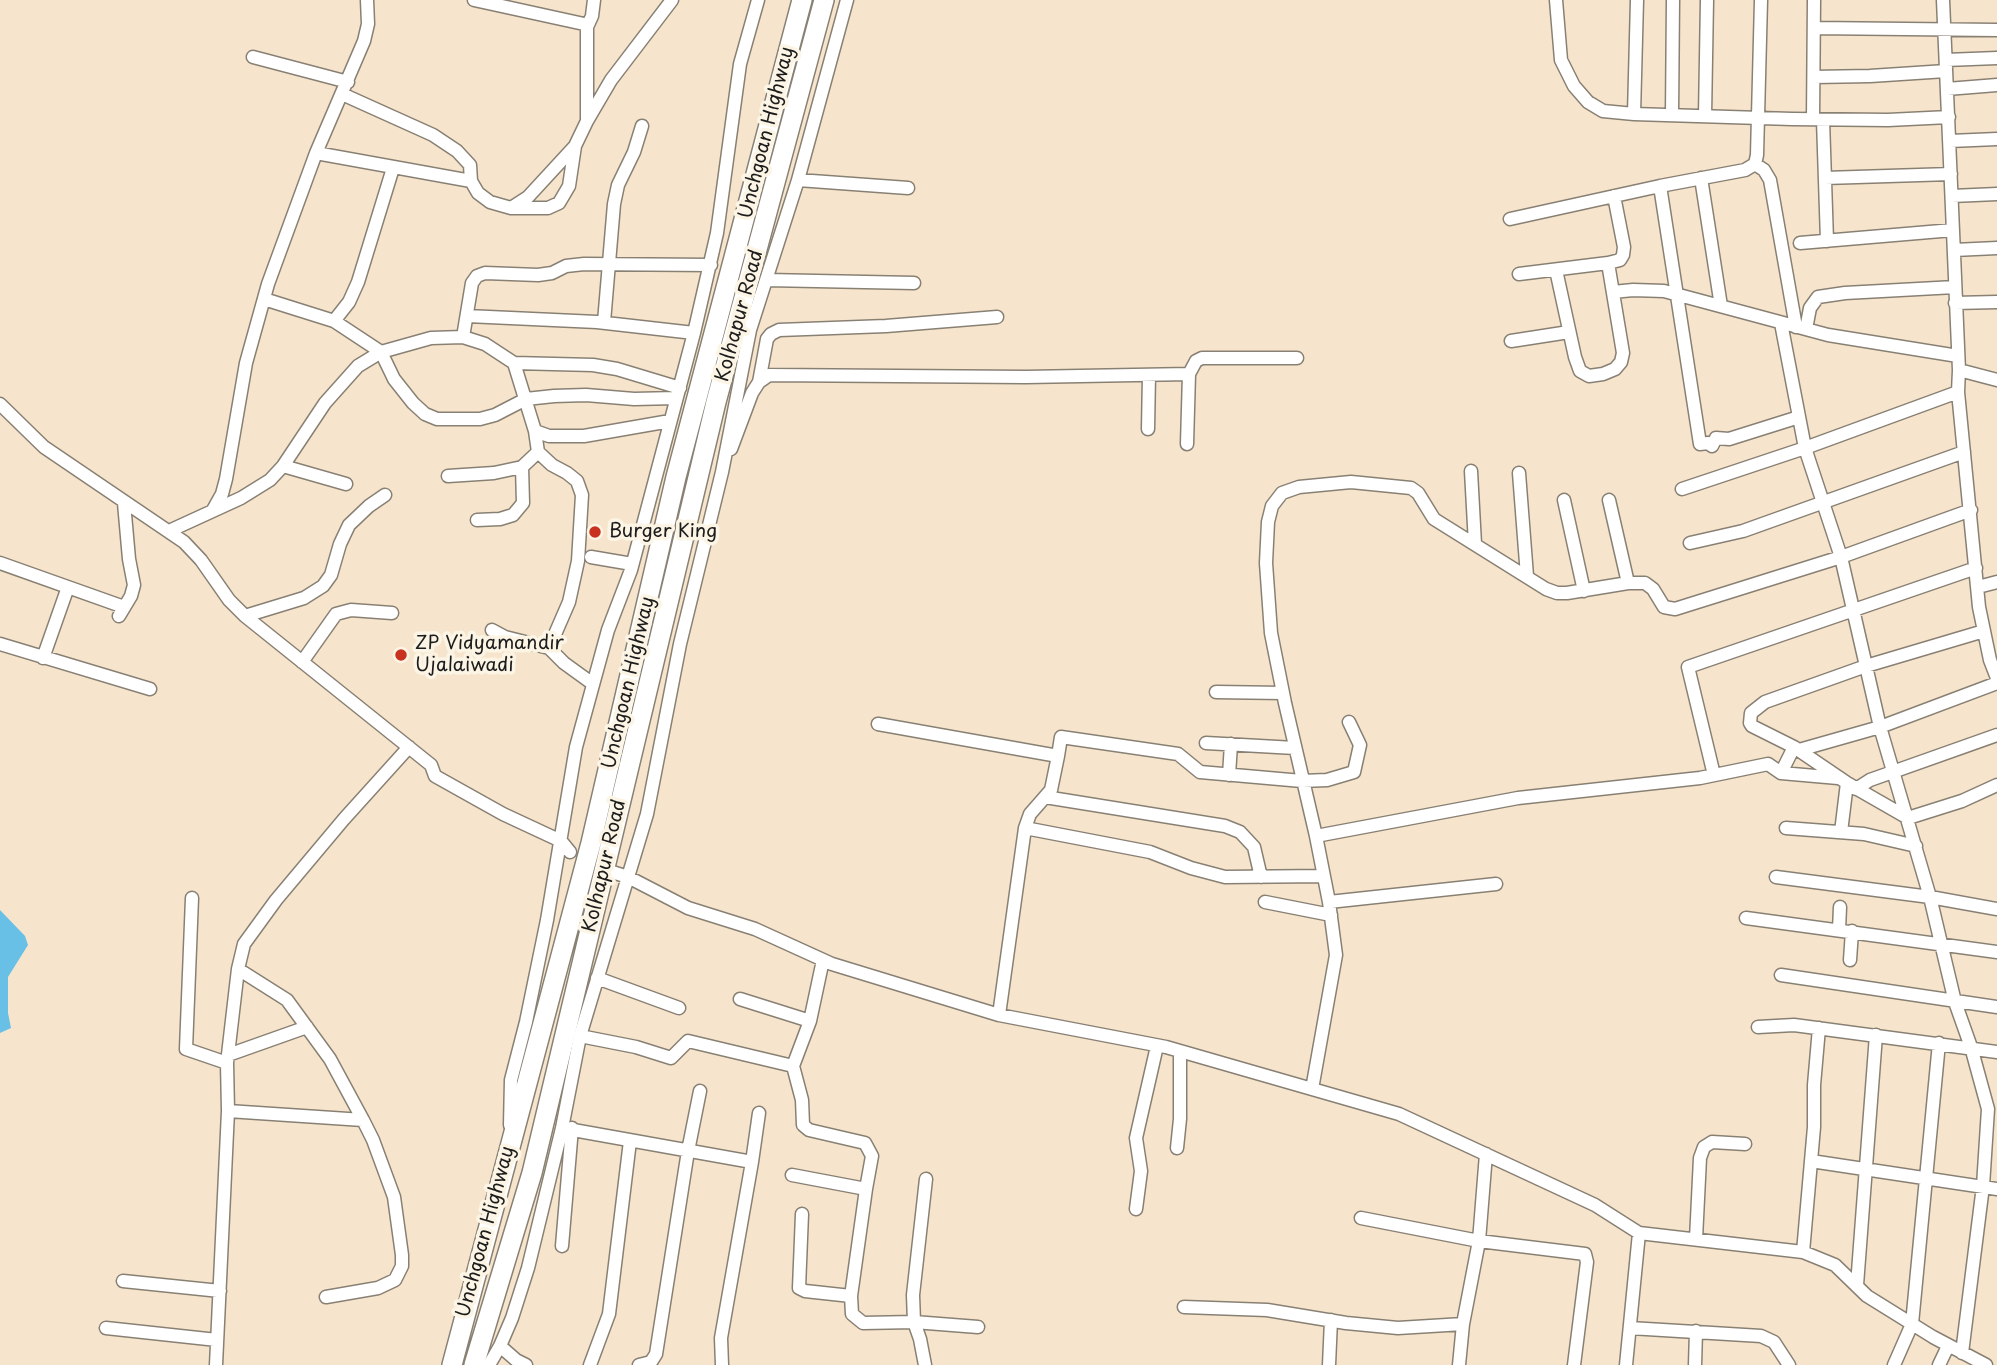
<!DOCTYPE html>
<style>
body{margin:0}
canvas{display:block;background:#f6e5cc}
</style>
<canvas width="1997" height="1365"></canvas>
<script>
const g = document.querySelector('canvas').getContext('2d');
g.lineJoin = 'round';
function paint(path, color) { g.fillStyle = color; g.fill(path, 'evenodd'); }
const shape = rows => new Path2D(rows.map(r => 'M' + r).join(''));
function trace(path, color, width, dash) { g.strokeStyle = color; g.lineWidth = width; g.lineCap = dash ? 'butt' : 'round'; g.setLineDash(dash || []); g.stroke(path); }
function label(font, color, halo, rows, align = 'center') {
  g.font = font + ' "Playpen Sans",sans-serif'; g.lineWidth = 7; g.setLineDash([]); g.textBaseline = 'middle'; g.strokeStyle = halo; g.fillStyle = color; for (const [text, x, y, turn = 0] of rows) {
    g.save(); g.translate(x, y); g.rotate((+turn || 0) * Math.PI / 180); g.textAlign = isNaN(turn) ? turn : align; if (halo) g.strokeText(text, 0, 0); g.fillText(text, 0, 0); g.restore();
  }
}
paint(shape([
 [0,910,25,936,28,945,8,977,8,1013,11,1028,0,1033]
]), '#68c0e6');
const minor = shape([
 [474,0,584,24,587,27,587,121],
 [1556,0,1561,60,1574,86,1588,102,1603,111,1634,114,1792,119,1888,120,1949,117],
 [1943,0,1959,370,1958,392,1979,607,1990,660,1997,678],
 [587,27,592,16,594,0],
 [1814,28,1997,30],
 [253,57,348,82],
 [1946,60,1997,58],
 [1814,77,1870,76,1946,71],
 [1947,89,1997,85],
 [342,94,433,135,457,151,470,165,471,181],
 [1634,114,1637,0],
 [1672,114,1673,0],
 [1705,116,1707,0],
 [1813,119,1814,0],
 [1823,120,1827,241],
 [1950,141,1997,139],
 [316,153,471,181,478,193,490,202,511,208,548,208,559,203,569,186,575,146,587,121,611,80,672,0],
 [1755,164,1764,170,1770,180,1796,327],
 [1701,178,1721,306],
 [1825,178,1951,174],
 [798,180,908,188],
 [1660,186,1700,444,1708,443,1712,446,1716,438,1729,439,1799,417],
 [1952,196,1997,194],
 [511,208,528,197,575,146],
 [1510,219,1660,186,1745,170,1755,164,1757,155,1761,0],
 [1800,243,1953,230],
 [1954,250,1997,248],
 [1556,270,1575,357,1580,371,1589,376,1603,374,1615,369,1621,362,1623,353,1608,263],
 [1519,274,1608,263,1620,260,1623,255,1624,247,1614,196],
 [767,280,914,283],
 [1613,292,1633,290,1664,291,1828,335,1958,356],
 [264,299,334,321,381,352,394,379,413,403,425,414,437,419,480,419,495,415,526,399,554,396,586,395,634,399,676,398],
 [1955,303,1997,302],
 [467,316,597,322,694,333],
 [334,321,349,302,358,282,393,168],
 [604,322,614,204,618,185,634,152,642,126],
 [1781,323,1805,448,1841,557,1880,727,1930,897,1955,1002,1971,1047,1988,1109,1983,1186,1962,1353],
 [1806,329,1810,308,1818,297,1845,293,1955,287],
 [463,337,472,283,477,276,485,273,538,275,552,273,566,266,584,264,711,265],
 [1511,341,1569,332],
 [514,363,593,365,617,369,680,388],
 [1959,370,1997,380],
 [759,382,767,339,771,334,779,330,886,326,997,317],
 [0,404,44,447,184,542,201,560,229,600,245,616,431,765,435,776,503,814,561,841,570,852],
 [1148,429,1149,375],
 [535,431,549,436,584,436,670,421],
 [1187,444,1189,374,1196,361,1202,358,1297,358],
 [731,449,752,393,759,382,769,375,1026,377,1189,374],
 [283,466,346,484],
 [1471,471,1475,544],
 [1519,473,1527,576],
 [448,476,494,473,522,467,538,452],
 [1682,489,1805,448,1958,392],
 [1564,500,1584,591],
 [1609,500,1628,583],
 [213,510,222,494,226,479,246,363,268,284,316,153,364,41,368,24,367,0],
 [477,520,500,519,513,515,523,503,522,467],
 [169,531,241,498,270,480,283,466,325,403,358,366,381,352,431,338,463,337,485,344,514,363,535,431,538,452,552,465,567,473,577,481,582,495,578,561,569,602,549,648],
 [1690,543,1743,531,1964,452],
 [591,557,632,564],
 [0,563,124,607],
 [1978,587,1997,582],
 [119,616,131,596,134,585,129,559,124,503],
 [245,616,304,598,323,586,331,575,340,544,349,525,369,506,385,495],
 [492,630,505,637,549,648,564,663,593,684],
 [1984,631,1866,666,1765,702,1751,713,1750,723,1752,726,1794,747,1847,783,1908,818,1962,801,1997,785],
 [0,644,150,689],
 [43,658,68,587],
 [302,662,336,614,351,610,392,613],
 [1216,692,1283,693],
 [878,724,1058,756,1061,737,1178,754,1200,772,1302,781,1327,780,1354,772,1360,745,1349,722],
 [1206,743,1295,748],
 [1799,750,1880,727,1997,683],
 [1781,773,1794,747],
 [1229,775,1231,744],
 [1714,775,1688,667,1976,568],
 [1856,789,1870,780,1997,735],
 [1045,797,1225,826,1240,832,1254,847,1261,877],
 [1025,828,1150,852,1191,868,1225,877,1324,876],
 [1786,828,1864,834,1916,846],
 [1841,832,1847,783],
 [1316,836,1518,798,1700,778,1768,764,1781,773,1838,778],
 [609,871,628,877,688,908,755,929,832,964,999,1015,1166,1047,1399,1114,1595,1205,1639,1233,1803,1252,1835,1265,1867,1296,1933,1337,1986,1365],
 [1776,877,1930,897,1997,909],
 [192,898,186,1049,227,1063],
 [1265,902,1331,915],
 [1329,902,1496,884],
 [1746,918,1997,952],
 [1839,930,1840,907],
 [1850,960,1852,931],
 [238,969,287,1000,330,1059,363,1120],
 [1781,975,1997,1007],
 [597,978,679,1008],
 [740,999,810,1021],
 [999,1015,1025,828,1030,814,1051,790,1058,756],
 [1758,1027,1794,1025,1997,1052],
 [580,1036,636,1047,671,1058,688,1041,793,1066,810,1021,823,960],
 [228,1055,307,1027],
 [1312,1089,1336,955,1329,902,1316,836,1285,703,1271,633,1266,563,1268,522,1272,506,1282,493,1299,487,1351,482,1411,488,1418,493,1434,519,1546,589,1557,593,1567,593,1628,583,1645,583,1653,589,1664,607,1675,609,1841,557,1971,510],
 [228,1111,227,1063,238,969,244,944,276,900,344,819,409,747],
 [510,1125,511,1080,526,1022,547,920,576,747,608,630,631,570,694,333,717,233,740,64,758,0],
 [562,1128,752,1162,721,1338,722,1365],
 [1177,1148,1180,1119,1180,1051],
 [1811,1161,1997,1189],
 [752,1162,759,1113],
 [792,1175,866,1189,872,1156,865,1143,809,1130,803,1125,802,1100,793,1066],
 [1136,1209,1141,1171,1136,1138,1157,1046],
 [802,1214,799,1288,805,1291,851,1296,866,1189],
 [1361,1218,1479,1241,1585,1254,1587,1262,1574,1365],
 [1696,1239,1700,1158,1704,1147,1712,1142,1745,1144],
 [562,1246,572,1128],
 [1803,1252,1814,1127,1814,1085,1819,1028],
 [123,1281,220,1291],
 [1857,1285,1876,1035],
 [851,1296,852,1314,863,1323,914,1322,978,1327],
 [1184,1307,1267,1310,1346,1323,1398,1328,1463,1324],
 [106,1328,217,1340],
 [1630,1328,1761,1336,1774,1342,1789,1365],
 [500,1346,516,1360,526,1365],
 [216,1365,228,1111,363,1120,373,1140,394,1197,402,1255,402,1266,395,1280,378,1288,326,1297],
 [489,1365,500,1346,512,1318,528,1268,562,1128,580,1036,647,814,680,644,722,472,750,330,798,180,847,0],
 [590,1365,609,1314,630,1141],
 [639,1365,651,1362,656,1354,688,1151,700,1091],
 [925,1365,920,1339,914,1322,913,1295,926,1179],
 [1329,1365,1331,1320],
 [1459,1365,1463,1324,1479,1241,1486,1154],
 [1626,1365,1639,1233],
 [1695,1365,1696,1331],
 [1894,1365,1912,1324,1939,1043],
 [1939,1365,1948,1346]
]);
const trunk = shape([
 [452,1365,591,843,676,477,802,0],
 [474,1365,532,1173,716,402,824,0]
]);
trace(minor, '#898074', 15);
trace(trunk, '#898074', 22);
trace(minor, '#fff', 12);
trace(trunk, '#fff', 19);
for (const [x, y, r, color] of [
 [595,532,7,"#c8321e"],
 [401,655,7,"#c8321e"]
]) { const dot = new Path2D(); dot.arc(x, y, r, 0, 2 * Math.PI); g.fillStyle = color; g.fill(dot); trace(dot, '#fcf5e5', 2.5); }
label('19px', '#1c1c1c', '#fcf5e5', [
 ["Unchgoan Highway",767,133,-76],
 ["Kolhapur Road",740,316,-75],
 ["Unchgoan Highway",629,683,-77],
 ["Kolhapur Road",605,866,-77],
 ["Unchgoan Highway",486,1232,-75]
]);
label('19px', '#1c1c1c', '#fcf5e5', [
 ["Burger King",609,532],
 ["ZP Vidyamandir",415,644],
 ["Ujalaiwadi",415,666]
], 'left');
</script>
